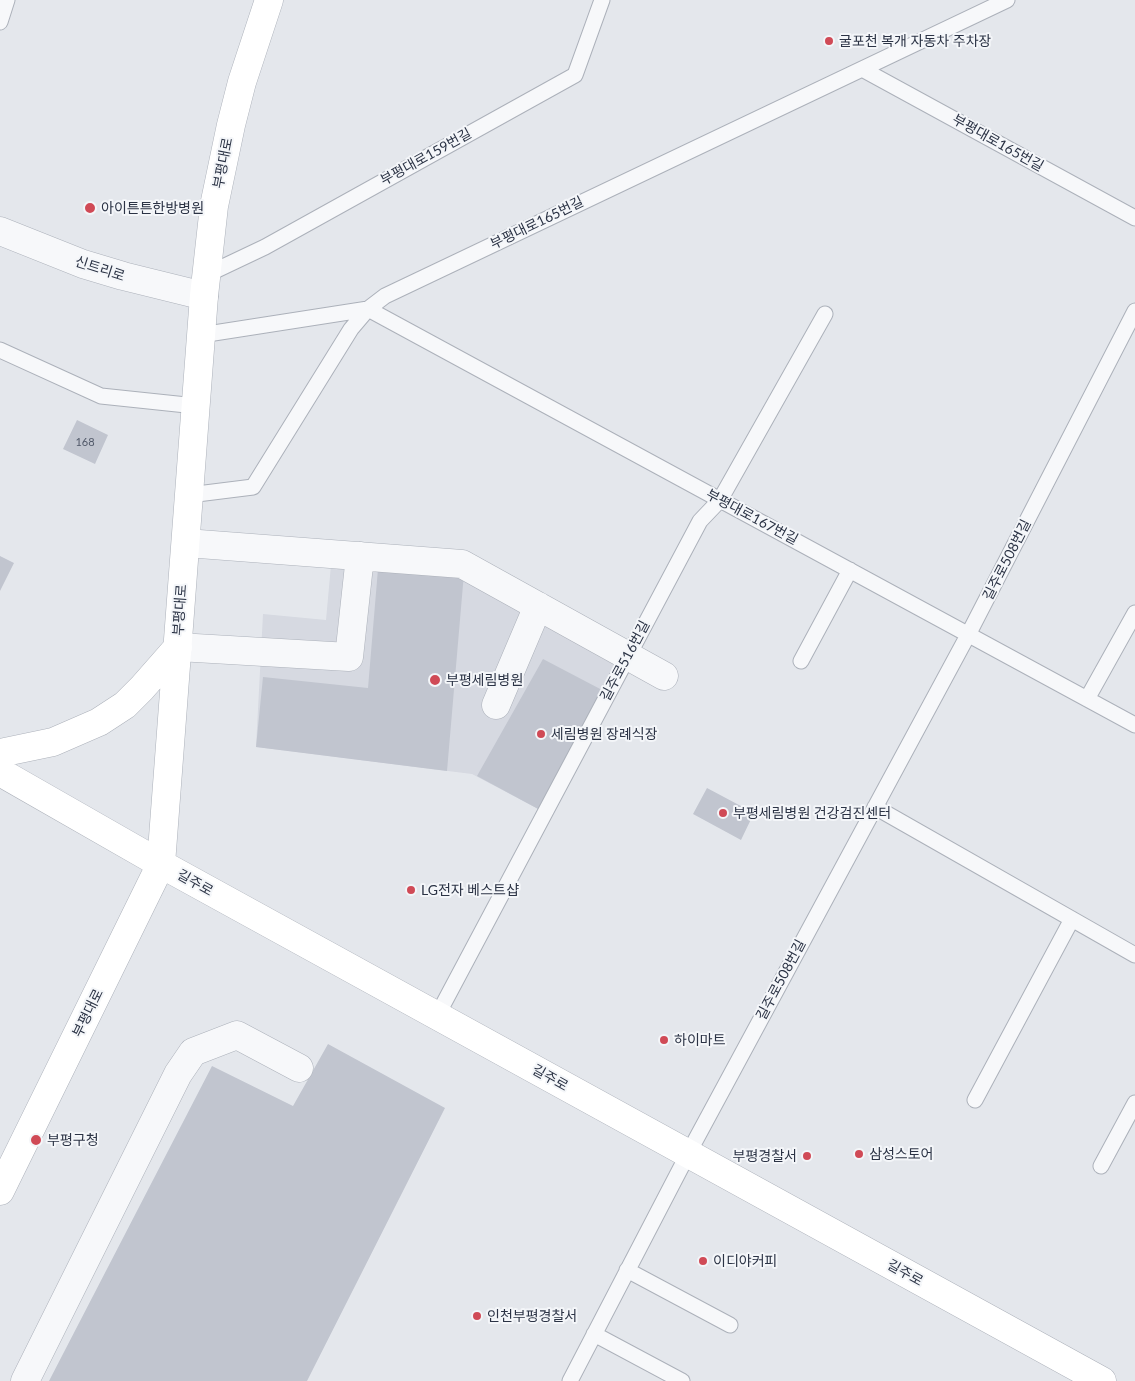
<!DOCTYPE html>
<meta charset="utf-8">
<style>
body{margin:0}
canvas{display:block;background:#e4e7ec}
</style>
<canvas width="1135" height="1381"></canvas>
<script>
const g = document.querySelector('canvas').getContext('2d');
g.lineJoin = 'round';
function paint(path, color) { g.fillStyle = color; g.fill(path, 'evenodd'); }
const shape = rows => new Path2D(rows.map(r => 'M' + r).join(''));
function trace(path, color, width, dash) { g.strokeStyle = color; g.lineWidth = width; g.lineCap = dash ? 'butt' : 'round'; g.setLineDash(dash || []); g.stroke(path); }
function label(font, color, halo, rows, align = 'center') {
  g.font = font + ' Lato,"Noto Sans KR",sans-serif'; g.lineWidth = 4; g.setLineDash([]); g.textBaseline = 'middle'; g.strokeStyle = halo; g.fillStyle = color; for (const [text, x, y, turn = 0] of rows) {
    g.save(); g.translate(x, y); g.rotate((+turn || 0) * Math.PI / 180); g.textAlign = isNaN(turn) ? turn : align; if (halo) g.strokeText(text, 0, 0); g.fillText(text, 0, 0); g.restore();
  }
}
paint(shape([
 [331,565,473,574,624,654,540,810,472,774,256,747,263,614,326,620]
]), '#d6d9e1');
paint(shape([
 [77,420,108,435,95,464,63,449],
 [0,556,14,563,0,591],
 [378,569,464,573,447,771,256,747,263,677,368,688],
 [543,659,604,691,540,810,477,776],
 [707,788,754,813,741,840,693,814],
 [328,1044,445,1108,307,1381,49,1381,212,1066,293,1106]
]), '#c1c5cf');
const lane = shape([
 [0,22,7,0],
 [862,69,1135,218],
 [206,275,265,247,575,75,602,0],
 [201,335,368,309,385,296,1007,0],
 [0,350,101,396,196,406],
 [189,495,253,487,351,329,368,309,1135,725],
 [801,661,850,570],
 [1087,699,1135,613],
 [875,807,1135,955],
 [437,1016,700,521,720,500,825,314],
 [975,1100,1072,919],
 [1101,1166,1135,1103],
 [627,1270,730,1325],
 [594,1334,682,1381],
 [570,1381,688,1154,968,635,1135,311]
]);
const street = shape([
 [0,231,83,264,123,276,204,296],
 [186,543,462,564,664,676],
 [178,647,349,657,360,556],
 [496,705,538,606],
 [25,1381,178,1074,193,1052,237,1035,299,1068]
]);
const secondary = shape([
 [0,753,53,742,99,722,125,705,142,688,178,647],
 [0,772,161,864,1102,1381],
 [0,1191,161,864,204,296,214,206,231,125,242,82,269,0]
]);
trace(lane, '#acb1ba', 17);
trace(street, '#acb1ba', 29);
trace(secondary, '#acb1ba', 29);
trace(lane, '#f7f8fa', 15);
trace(street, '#f7f8fa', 28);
trace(secondary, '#fff', 28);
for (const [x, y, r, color] of [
 [829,41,5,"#d04a56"],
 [90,208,6,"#d04a56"],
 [435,680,6,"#d04a56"],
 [541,734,5,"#d04a56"],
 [723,813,5,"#d04a56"],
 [411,890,5,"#d04a56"],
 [664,1040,5,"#d04a56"],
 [36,1140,6,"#d04a56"],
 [859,1154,5,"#d04a56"],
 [807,1156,5,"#d04a56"],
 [703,1261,5,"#d04a56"],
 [477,1316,5,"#d04a56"]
]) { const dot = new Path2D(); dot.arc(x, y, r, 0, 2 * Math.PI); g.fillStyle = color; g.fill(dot); trace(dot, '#f4f6f9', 2); }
label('11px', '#505868', null, [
 ["168",85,442]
]);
label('14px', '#2b3345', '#f4f6f9', [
 ["굴포천 복개 자동차 주차장",839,41],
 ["아이튼튼한방병원",101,208],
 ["부평세림병원",446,680],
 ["세림병원 장례식장",551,734],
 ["부평세림병원 건강검진센터",733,813],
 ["LG전자 베스트샵",421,890],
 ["하이마트",674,1040],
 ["부평구청",47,1140],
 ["삼성스토어",869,1154],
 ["부평경찰서",797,1156,"right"],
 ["이디야커피",713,1261],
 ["인천부평경찰서",487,1316]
], 'left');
label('14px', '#2b3345', '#f4f6f9', [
 ["부평대로165번길",998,143,29],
 ["부평대로159번길",426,157,-29],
 ["부평대로",223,163,-79],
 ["부평대로165번길",537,223,-26],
 ["신트리로",100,269,18],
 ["부평대로167번길",752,517,28],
 ["길주로508번길",1007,560,-63],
 ["부평대로",180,610,-86],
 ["길주로516번길",625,661,-62],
 ["길주로",195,883,29],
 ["길주로508번길",781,980,-62],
 ["부평대로",88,1013,-64],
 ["길주로",550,1078,29],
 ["길주로",905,1273,29]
]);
</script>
